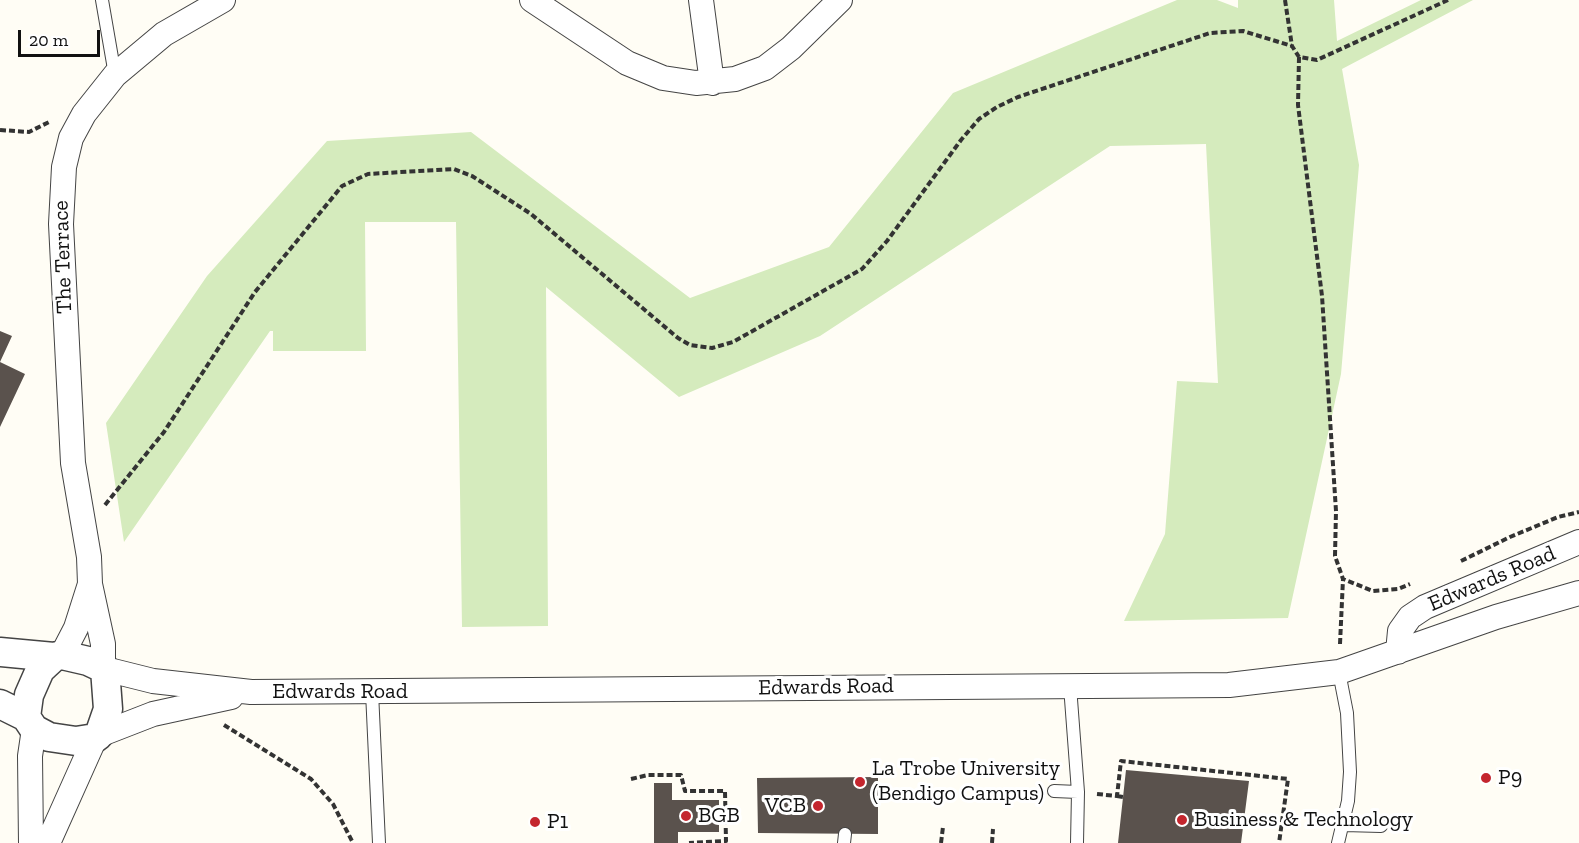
<!DOCTYPE html>
<style>
body{margin:0}
#map{position:relative;width:1579px;height:843px;overflow:hidden;background:#fffdf5;font-family:"Zilla Slab",serif}
canvas{display:block}
.scale{position:absolute;left:18px;top:30px;width:82px;height:27px;box-sizing:border-box;border:3px solid #111;border-top:0;padding-left:8px;font-size:18px;line-height:21px;white-space:nowrap;color:#111;-webkit-text-stroke:4px #fff;paint-order:stroke}
</style>
<div id="map">
<canvas width="1579" height="843"></canvas>
<div class="scale">20 m</div>
</div>
<script>
const g = document.querySelector('canvas').getContext('2d');
g.lineJoin = 'round';
function paint(path, color) { g.fillStyle = color; g.fill(path, 'evenodd'); }
const shape = rows => new Path2D(rows.map(r => 'M' + r).join(''));
function trace(path, color, width, dash) { g.strokeStyle = color; g.lineWidth = width; g.lineCap = dash ? 'butt' : 'round'; g.setLineDash(dash || []); g.stroke(path); }
function label(font, color, halo, rows, align = 'center') {
  g.font = font + ' "Zilla Slab",serif'; g.lineWidth = 6; g.setLineDash([]); g.textBaseline = 'middle'; g.strokeStyle = halo; g.fillStyle = color; for (const [text, x, y, turn = 0] of rows) {
    g.save(); g.translate(x, y); g.rotate((+turn || 0) * Math.PI / 180); g.textAlign = isNaN(turn) ? turn : align; if (halo) g.strokeText(text, 0, 0); g.fillText(text, 0, 0); g.restore();
  }
}
paint(shape([
 [1177,0,1217,0,1238,8,1238,0,1334,0,1337,41,1421,0,1473,0,1342,69,1359,165,1341,374,1288,618,1124,621,1165,534,1177,381,1218,383,1206,144,1110,146,820,336,679,397,546,287,548,626,462,627,456,222,365,222,366,351,273,351,273,331,270,331,124,542,106,423,207,276,327,141,471,132,690,298,829,247,953,93]
]), '#d5ebbd');
paint(shape([
 [0,331,12,336,0,362,25,374,0,427],
 [1126,770,1249,781,1241,843,1118,843],
 [878,777,878,834,758,833,757,778],
 [654,783,672,783,672,800,719,800,719,832,678,832,678,843,654,843]
]), '#5a524d');
const service = shape([
 [102,0,115,75],
 [1070,686,1078,792,1077,843],
 [372,692,379,843],
 [1054,791,1078,792],
 [1344,825,1381,826],
 [844,843,845,834],
 [1338,843,1348,801,1350,772,1347,713,1339,672]
]);
const minor = shape([
 [532,0,627,63,663,78,696,83,735,79,765,68,791,48,840,0],
 [701,0,712,83],
 [1398,652,1400,631,1410,617,1425,607,1579,542],
 [62,655,76,628,90,584],
 [103,667,103,644,90,584,89,557,73,463,61,224,64,167,71,138,84,114,115,75,164,34,223,0],
 [105,669,153,681,251,692,1229,685,1339,672,1496,617,1579,593],
 [99,735,153,714,231,697],
 [31,843,30,756,34,729],
 [48,843,95,738]
]);
const tertiary = shape([
 [0,652,54,657],
 [62,655,88,661,105,669,108,709,99,735,95,738,76,741,49,737,34,729,26,717,29,695,40,670,54,657,62,655],
 [0,704,26,717]
]);
trace(service, '#444', 14);
trace(minor, '#444', 26);
trace(tertiary, '#444', 31);
trace(shape([
 [1285,0,1292,46,1299,57,1317,60,1448,0],
 [1299,57,1298,105,1322,296,1336,511,1335,556,1343,579,1373,591,1398,589,1410,584],
 [0,130,29,132,49,122],
 [105,505,164,432,255,292,342,186,368,174,454,169,472,176,531,214,678,338,690,345,712,348,733,342,862,269,887,241,961,140,979,119,997,107,1018,97,1210,33,1243,31,1292,46],
 [1461,561,1510,537,1558,517,1579,512],
 [1340,644,1343,579],
 [224,725,311,779,333,804,353,843],
 [631,779,648,775,681,775,685,791,725,791,726,841,689,843],
 [1097,794,1117,796,1121,761,1288,779,1279,843],
 [1117,796,1123,797],
 [941,843,943,827],
 [992,843,993,829]
]), '#333', 4, [6, 3]);
trace(service, '#fff', 12);
trace(minor, '#fff', 24);
trace(tertiary, '#fff', 28);
for (const [x, y, r, color] of [
 [1486,778,6,"#c4262e"],
 [860,782,6,"#c4262e"],
 [818,806,6,"#c4262e"],
 [686,816,6,"#c4262e"],
 [1182,820,6,"#c4262e"],
 [535,822,6,"#c4262e"]
]) { const dot = new Path2D(); dot.arc(x, y, r, 0, 2 * Math.PI); g.fillStyle = color; g.fill(dot); trace(dot, '#fff', 2); }
label('22px', '#111', '#fff', [
 ["The Terrace",63,257,-92],
 ["Edwards Road",1492,579,-23],
 ["Edwards Road",826,687,-1],
 ["Edwards Road",340,692]
]);
label('22px', '#111', '#fff', [
 ["La Trobe University",872,769],
 ["(Bendigo Campus)",872,794],
 ["P9",1498,778],
 ["VCB",806,806,"right"],
 ["BGB",698,816],
 ["Business & Technology",1194,820],
 ["P1",547,822]
], 'left');
</script>
